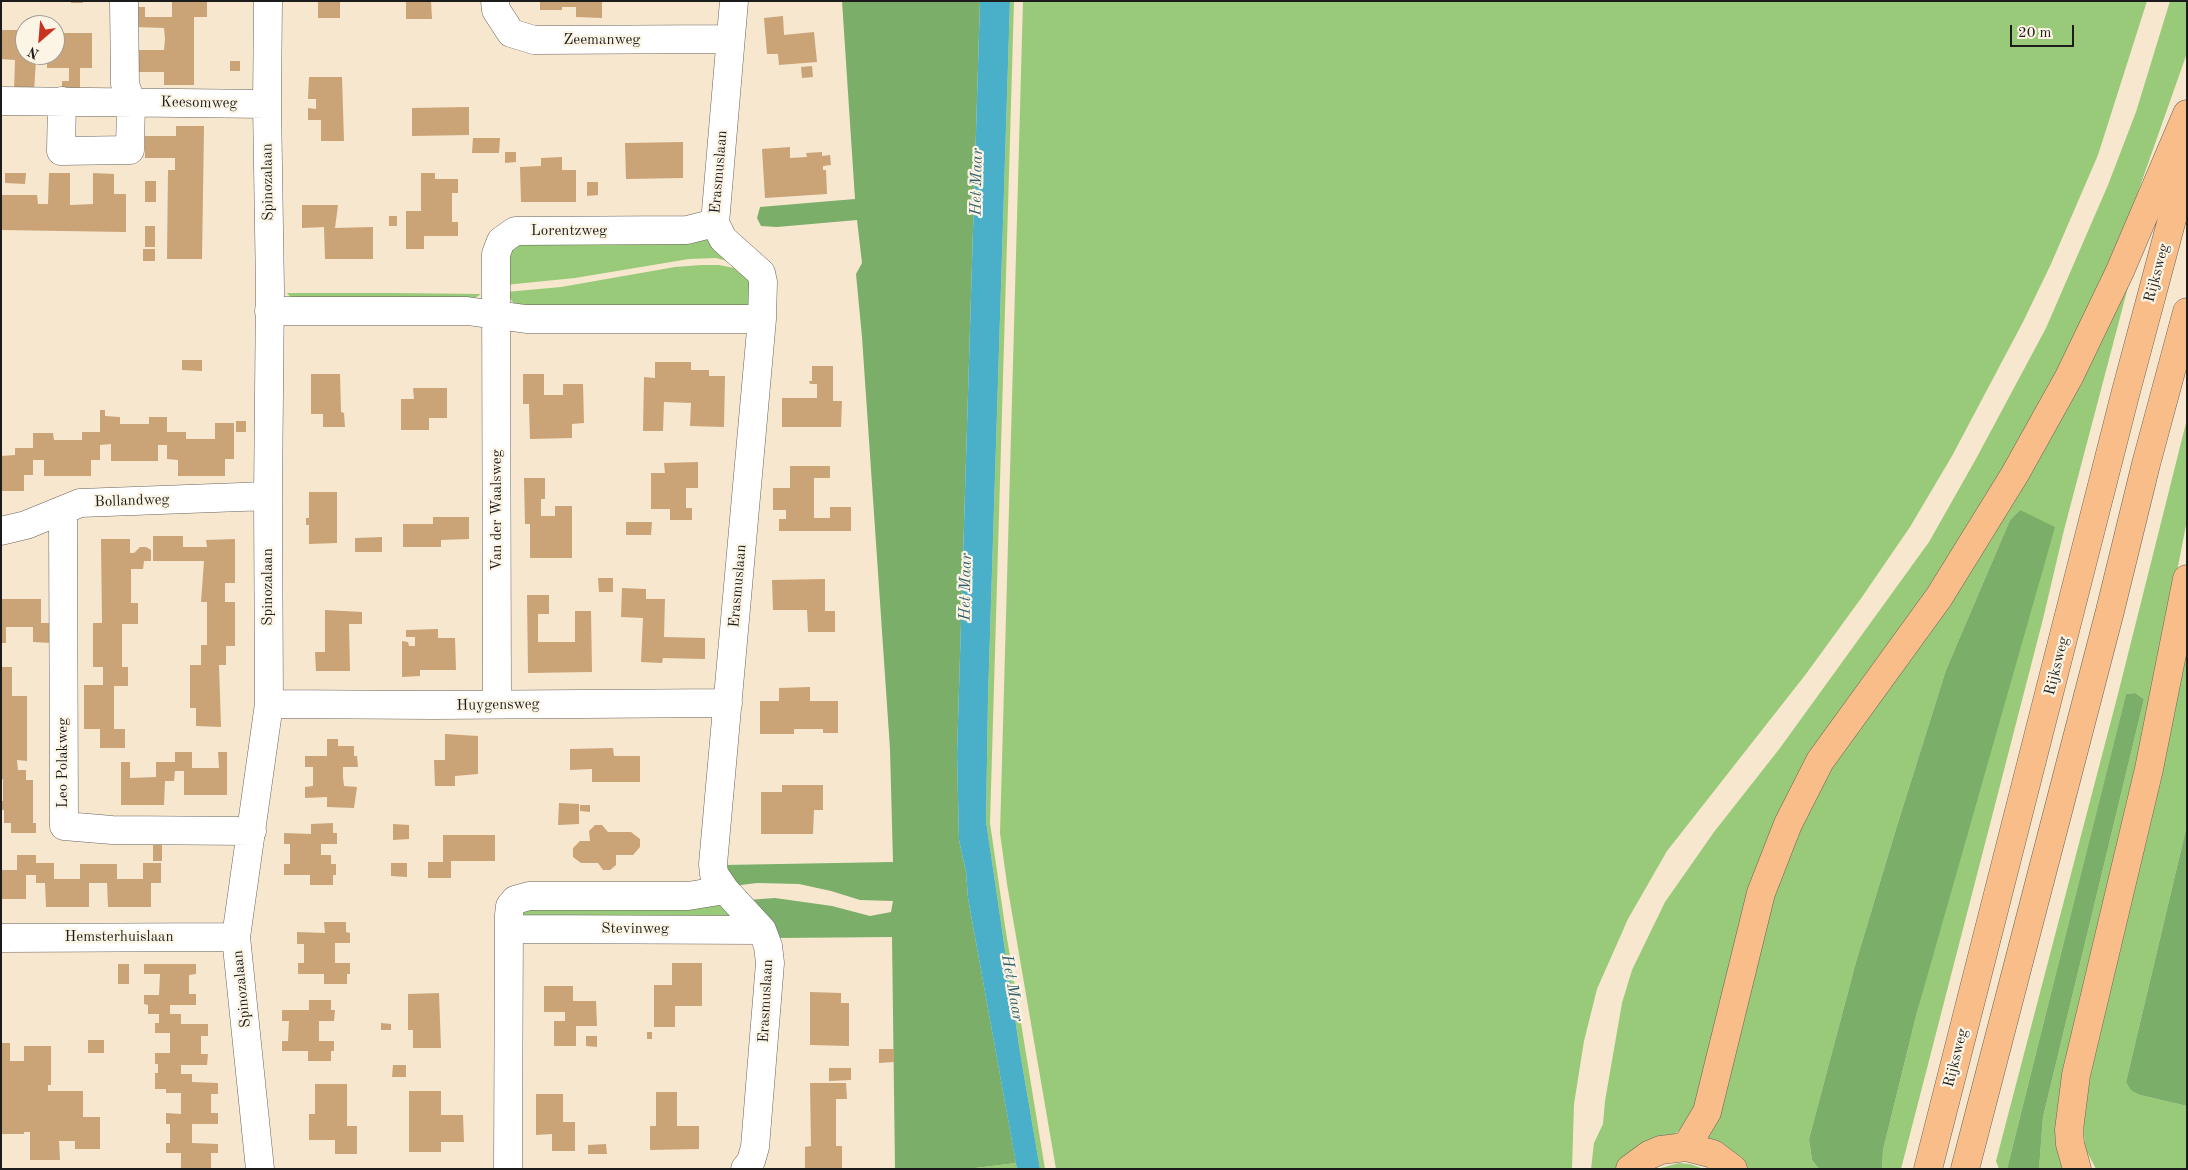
<!DOCTYPE html>
<style>
body{margin:0}
#map{position:relative;width:2188px;height:1170px;overflow:hidden;background:#f7e7cf;font-family:"Old Standard TT",serif}
canvas{display:block}
.frame{position:absolute;inset:0;border:2px solid #1c1c1c;pointer-events:none}
.north{position:absolute;left:15px;top:15px;width:50px;height:50px;box-sizing:border-box;background:#fcf5e5;border:1px solid #a29e95;border-radius:50%;rotate:207deg;font-size:14px;font-weight:700;line-height:20px;text-align:center;color:#1c1c1c}
.north::after{content:'';display:block;margin:auto;width:18px;height:22px;background:#c8321e;clip-path:polygon(50% 0,100% 100%,50% 72%,0 100%)}
.scale{position:absolute;left:2010px;top:25px;width:64px;height:22px;box-sizing:border-box;border:2px solid #1c1c1c;border-top:0;padding-left:6px;font-size:15px;line-height:18px;white-space:nowrap;color:#1c1c1c;-webkit-text-stroke:4px #fcf5e5;paint-order:stroke}
</style>
<div id="map">
<canvas width="2188" height="1170"></canvas>
<div class="frame"></div>
<div class="north">N</div>
<div class="scale">20 m</div>
</div>
<script>
const g = document.querySelector('canvas').getContext('2d');
g.lineJoin = 'round';
function paint(path, color) { g.fillStyle = color; g.fill(path, 'evenodd'); }
const shape = rows => new Path2D(rows.map(r => 'M' + r).join(''));
function trace(path, color, width, dash) { g.strokeStyle = color; g.lineWidth = width; g.lineCap = dash ? 'butt' : 'round'; g.setLineDash(dash || []); g.stroke(path); }
function label(font, color, halo, rows, align = 'center') {
  g.font = font + ' "Old Standard TT",serif'; g.lineWidth = 4.5; g.setLineDash([]); g.textBaseline = 'middle'; g.strokeStyle = halo; g.fillStyle = color; for (const [text, x, y, turn = 0] of rows) {
    g.save(); g.translate(x, y); g.rotate((+turn || 0) * Math.PI / 180); g.textAlign = isNaN(turn) ? turn : align; if (halo) g.strokeText(text, 0, 0); g.fillText(text, 0, 0); g.restore();
  }
}
paint(shape([
 [1010,1,1014,1,990,823,1005,926,1045,1169,1040,1169,1020,1052,986,821,988,698],
 [1023,1,2147,1,2098,155,2051,264,2023,322,1952,456,1910,527,1862,597,1806,674,1667,851,1628,919,1597,989,1584,1041,1574,1104,1572,1169,1056,1169,1007,884,1000,833],
 [2170,1,2187,1,2187,53,2126,226,2062,369,1939,579,1839,713,1696,1108,1680,1130,1671,1137,1619,1164,1615,1169,1591,1169,1594,1143,1603,1124,1605,1101,1622,1003,1632,970,1665,902,1714,832,1780,748,1929,542,1977,457,2046,328,2108,185,2136,112],
 [710,238,739,264,716,258,689,259,575,278,505,285,511,243],
 [2137,253,2064,530,2043,619,1901,1169,1882,1169,1883,1150,1917,1012,2020,510,2010,520,1946,670,1896,829,1856,962,1809,1139,1812,1160,1819,1169,1748,1169,1744,1162,1705,1138,1749,972,1791,837],
 [701,265,719,265,734,268,743,271,752,277,749,305,743,309,531,312,514,304,506,292,561,287,675,267],
 [287,293,395,293,481,294,472,300,294,301],
 [2187,419,2187,520,2137,778,2067,1169,2039,1169,2043,1117,2144,699,2135,693,2126,694,2007,1169,1999,1169,1996,1161,2118,694],
 [2187,620,2187,825,2126,1082,2140,1095,2187,1106,2187,1169,2096,1169,2085,1148,2082,1104],
 [722,903,731,917,527,921,516,910],
 [1016,1163,1017,1169,967,1169],
 [1679,1163,1690,1164,1704,1169,1657,1169]
]), '#99ca79');
paint(shape([
 [842,1,980,1,957,754,959,840,966,872,968,898,1016,1163,967,1169,895,1169,892,937,777,938,747,900,775,898,832,906,870,916,891,912,893,901,860,900,831,891,799,884,757,883,733,886,724,865,893,862,890,749,862,337,856,274,862,263,857,220,777,227,761,226,757,218,760,207,855,199],
 [2020,510,2055,527,1917,1012,1883,1150,1882,1169,1819,1169,1812,1160,1809,1139,1856,962,1896,829,1946,670,2010,520],
 [2135,693,2144,699,2043,1117,2039,1169,2007,1169,2126,694],
 [2187,825,2187,1106,2140,1095,2131,1090,2126,1082]
]), '#7aae69');
paint(shape([
 [980,1,1010,1,988,698,986,821,1020,1052,1040,1169,1017,1169,968,898,966,872,959,840,957,754]
]), '#4aafc9');
paint(shape([
 [71,1,83,1,83,3,71,3],
 [172,1,207,1,207,17,194,17,194,85,164,85,164,72,135,72,135,50,164,50,165,39,164,28,135,27,135,7,145,7,145,17,172,17],
 [318,1,340,1,340,18,318,18],
 [406,1,431,1,432,19,406,19],
 [540,1,602,1,602,18,576,17,576,7,562,7,562,10,540,10],
 [783,16,784,35,814,32,817,62,779,65,778,54,767,54,764,18],
 [1,30,25,30,25,55,55,55,55,33,92,33,92,68,80,68,80,91,62,91,62,81,69,81,69,68,47,68,47,60,36,60,34,91,14,91,15,60,1,59],
 [230,61,240,61,240,71,230,71],
 [812,66,813,77,802,78,801,67],
 [309,77,342,77,344,141,321,141,321,120,308,120,308,108,316,109,316,99,308,99],
 [469,107,469,135,412,136,412,108],
 [176,126,204,126,202,259,167,259,168,170,175,170,175,158,145,158,145,136,176,136],
 [473,138,500,138,499,153,472,153],
 [683,142,683,178,626,179,625,143],
 [790,147,790,158,807,157,806,153,822,152,822,156,830,155,831,165,823,166,823,170,826,170,827,194,765,198,762,149],
 [505,152,516,152,516,162,505,163],
 [562,157,562,170,576,170,576,202,521,202,520,167,541,166,541,158],
 [5,173,26,173,25,184,5,183],
 [49,173,70,173,70,205,93,204,93,173,114,174,114,194,126,194,126,232,1,230,1,195,37,195,38,204,48,204],
 [421,173,435,173,435,179,458,179,458,193,452,193,452,222,458,222,458,236,424,236,424,249,406,249,406,211,421,211],
 [145,181,156,181,156,202,145,202],
 [587,182,598,182,598,195,587,196],
 [302,205,338,205,335,228,373,227,373,259,325,259,324,227,302,228],
 [389,216,397,216,397,226,389,226],
 [145,226,155,226,155,247,145,247],
 [143,249,155,249,155,261,143,261],
 [182,360,202,360,202,371,182,370],
 [655,362,691,362,691,370,709,370,709,376,725,376,724,427,690,426,691,403,664,402,663,431,643,431,644,377,655,378],
 [812,366,833,366,833,401,842,401,841,427,782,427,782,398,817,398,817,384,810,384,809,381,812,381],
 [311,374,340,374,341,412,344,413,345,427,323,427,323,414,311,414],
 [523,374,544,374,544,395,563,395,563,384,583,384,584,423,572,424,572,438,530,439,529,404,523,404],
 [413,388,447,388,447,418,429,418,429,430,401,430,401,399,414,399],
 [100,410,105,410,105,416,120,417,120,424,149,424,149,417,167,417,167,432,186,432,186,439,215,439,215,423,234,423,234,459,225,459,225,476,178,476,178,460,167,459,167,445,158,445,158,461,111,461,111,444,100,445,100,460,91,460,91,476,44,476,44,460,33,460,33,475,24,475,24,491,1,491,1,456,15,455,15,448,33,448,33,433,53,433,54,440,82,440,82,432,100,432],
 [236,421,246,421,246,432,236,432],
 [698,462,698,488,686,488,686,508,692,508,692,520,670,520,670,509,651,509,651,473,665,473,664,463],
 [790,466,830,466,830,478,814,478,814,518,830,518,830,507,851,507,851,531,779,531,779,519,786,519,786,510,773,510,773,488,790,488],
 [524,478,545,478,545,499,541,499,541,516,555,516,555,506,572,506,572,558,530,558,530,524,525,524],
 [309,492,337,492,337,543,309,544,309,525,306,525,306,518,309,518],
 [433,517,469,517,469,539,441,540,441,547,403,547,403,524,433,524],
 [626,522,652,522,651,535,626,535],
 [153,536,183,536,183,547,207,547,206,540,235,539,235,583,225,583,225,602,235,602,235,646,226,646,226,665,219,665,221,727,196,726,196,708,190,708,190,665,201,665,201,645,207,645,207,602,201,602,204,561,153,561],
 [382,537,382,552,355,552,355,538],
 [101,539,130,539,130,553,134,553,140,547,146,547,151,550,151,561,144,561,143,569,131,569,131,603,138,603,138,624,122,624,122,667,128,667,128,686,114,686,114,729,125,729,125,748,100,748,100,729,84,729,84,685,103,685,103,667,93,667,93,623,102,623],
 [598,578,613,578,613,592,599,592],
 [825,579,825,611,835,611,835,632,808,632,807,610,773,610,772,580],
 [622,588,646,589,646,599,665,599,664,637,705,638,705,659,663,658,662,663,641,662,643,618,621,617],
 [527,595,549,595,549,614,538,614,538,642,575,642,575,611,591,611,592,672,528,673],
 [1,599,41,599,41,623,51,623,51,643,33,642,33,627,6,627,6,643,1,643],
 [325,610,362,612,362,624,349,624,350,671,316,671,315,652,325,652],
 [438,629,438,638,455,638,456,670,420,670,420,676,402,677,402,641,408,642,409,646,415,646,415,637,406,637,406,630],
 [1,667,12,667,12,696,27,696,27,761,17,760,18,770,26,770,26,780,33,780,33,823,36,823,36,833,11,833,11,823,4,823,4,810,1,810,1,801,3,801,3,779,1,780],
 [810,687,810,701,838,701,838,733,823,733,823,729,794,729,794,734,760,734,760,701,779,701,779,688],
 [445,734,478,736,478,774,455,776,455,786,435,786,434,760,445,760],
 [327,739,338,739,338,746,354,746,354,756,357,756,358,767,343,767,343,777,344,786,357,787,354,808,327,807,327,797,305,798,305,787,313,786,313,767,305,767,305,756,327,756],
 [613,748,614,756,640,756,640,782,592,782,592,769,570,770,570,749],
 [175,752,192,752,192,768,219,768,218,752,227,752,227,795,184,795,184,771,175,771,174,781,165,781,164,805,121,805,121,762,130,762,130,778,156,777,156,762,175,762],
 [782,785,823,785,823,810,814,810,813,834,761,834,761,792,782,792],
 [559,803,579,804,579,824,558,825],
 [580,805,590,805,590,812,580,811],
 [333,823,333,833,337,833,337,844,321,844,321,855,331,855,331,864,336,864,336,875,333,875,333,885,310,885,310,875,284,875,284,864,290,864,290,844,284,844,284,833,311,834,311,824],
 [393,824,409,825,409,839,393,840],
 [595,825,602,825,608,832,631,832,640,839,640,847,633,855,616,855,616,865,610,870,603,870,598,863,581,863,573,857,573,848,580,841,590,841,589,831],
 [443,835,495,835,495,861,451,861,451,878,428,878,428,862,443,862],
 [153,845,162,845,162,861,153,861],
 [17,855,36,855,36,863,54,863,54,879,80,879,80,864,117,864,117,879,143,879,143,863,161,863,161,883,151,883,151,907,108,907,107,883,89,883,89,907,46,907,45,883,36,883,36,875,26,875,26,899,1,899,1,870,17,870],
 [391,863,407,863,407,877,391,876],
 [324,922,346,922,346,932,350,933,350,943,335,943,335,963,350,963,350,974,347,974,347,984,324,984,324,974,298,974,298,963,304,963,304,944,297,944,297,932,325,933],
 [672,963,702,963,702,1006,675,1006,675,1027,654,1027,654,985,672,985],
 [118,964,129,964,129,984,118,984],
 [144,964,196,964,196,974,189,975,189,994,196,994,196,1005,170,1005,170,1014,181,1014,181,1024,208,1024,208,1036,201,1036,201,1054,208,1054,207,1065,181,1065,181,1074,192,1074,192,1082,218,1083,218,1094,211,1094,211,1113,218,1113,218,1124,192,1124,192,1143,218,1144,218,1153,211,1153,211,1169,181,1169,181,1153,166,1153,166,1143,170,1143,170,1124,166,1124,166,1113,181,1114,181,1093,166,1093,166,1089,155,1089,155,1073,158,1073,158,1064,155,1064,155,1053,170,1053,170,1033,155,1033,155,1023,159,1023,159,1014,148,1014,148,1005,144,1004,144,995,159,995,160,974,144,974],
 [544,986,573,986,573,1001,596,1001,597,1026,576,1026,576,1046,554,1046,554,1021,565,1021,565,1012,544,1012],
 [810,992,841,993,841,1003,849,1003,849,1046,810,1045],
 [439,993,441,1048,413,1048,413,1030,408,1030,408,994],
 [309,1000,331,1000,331,1010,335,1010,334,1021,319,1021,319,1041,334,1041,334,1051,331,1051,331,1061,308,1061,308,1051,282,1051,282,1041,288,1041,289,1021,282,1021,282,1010,309,1010],
 [381,1023,391,1024,391,1030,381,1030],
 [647,1032,652,1032,652,1039,647,1039],
 [586,1036,597,1036,597,1047,586,1046],
 [88,1040,104,1040,104,1053,88,1053],
 [1,1043,10,1043,10,1061,24,1061,24,1046,51,1046,51,1085,48,1085,48,1091,83,1091,83,1117,100,1117,100,1149,75,1149,75,1141,59,1141,60,1160,30,1160,30,1132,24,1132,24,1134,1,1134],
 [879,1049,894,1049,894,1062,879,1063],
 [393,1065,406,1065,406,1077,392,1077],
 [829,1068,851,1068,851,1080,829,1081],
 [810,1083,846,1083,847,1099,836,1099,836,1146,842,1146,842,1169,805,1169,805,1147,811,1146],
 [315,1084,347,1084,347,1126,357,1126,357,1154,335,1154,335,1140,309,1140,309,1114,315,1114],
 [409,1091,441,1091,441,1115,463,1115,464,1142,441,1142,441,1152,409,1152],
 [656,1092,677,1092,677,1126,699,1126,699,1149,650,1150,650,1126,656,1126],
 [536,1094,563,1094,563,1122,575,1122,575,1151,552,1151,552,1134,536,1135],
 [606,1144,607,1154,588,1154,588,1145]
]), '#caa377');
const minor = shape([
 [495,1,496,10,511,33,534,40,730,39],
 [734,1,715,223,723,239,761,273,763,282,762,319,713,864,714,874,725,890,762,930,768,946,770,963,755,1147,751,1161,745,1169],
 [1,101,267,104],
 [62,101,61,151,130,150,131,102,125,84,124,1],
 [269,311,467,311,526,319,762,319],
 [63,511,64,826,112,830,252,831],
 [1,531,26,525,80,503,268,496],
 [269,704,434,705,728,703],
 [497,704,496,269,496,254,501,241,515,231,687,230,715,223],
 [509,929,762,930],
 [1,938,236,937],
 [260,1169,236,937,269,704,268,496,270,290,267,104,268,1],
 [508,1169,509,915,510,906,515,900,529,896,688,896,725,890]
]);
const major = shape([
 [1630,1169,1649,1155,1661,1150,1686,1147,1713,1154,1733,1169]
]);
const highway = shape([
 [1686,1147,1707,1112,1761,893,1788,824,1820,761,1939,597,2015,474,2069,377,2120,271,2187,114],
 [1928,1169,2125,395,2187,163],
 [1965,1169,2110,611,2146,464,2187,312],
 [2077,1169,2070,1144,2069,1130,2076,1075,2149,769,2187,579]
]);
trace(minor, '#69635b', 29);
trace(major, '#69635b', 29);
trace(highway, '#69635b', 29);
trace(minor, '#fff', 28);
trace(major, '#f8bd88', 28);
trace(highway, '#f8bd88', 28);
label('15px', '#1c1c1c', '#fcf5e5', [
 ["Zeemanweg",602,40],
 ["Keesomweg",199,103,1],
 ["Erasmuslaan",719,172,-85],
 ["Spinozalaan",268,182,-91],
 ["Lorentzweg",569,231],
 ["Rijksweg",2157,273,-75],
 ["Bollandweg",132,501,-2],
 ["Van der Waalsweg",497,510,-90],
 ["Erasmuslaan",738,586,-85],
 ["Spinozalaan",268,587,-90],
 ["Rijksweg",2057,666,-76],
 ["Huygensweg",498,705,-1],
 ["Leo Polakweg",63,763,-90],
 ["Stevinweg",635,929],
 ["Hemsterhuislaan",119,937],
 ["Spinozalaan",242,989,-96],
 ["Erasmuslaan",766,1001,-87],
 ["Rijksweg",1956,1058,-76]
]);
label('italic 16px', '#315e6a', '#fcf5e5', [
 ["Het Maar",977,182,-89],
 ["Het Maar",966,587,-89],
 ["Het Maar",1012,988,80]
]);
</script>
